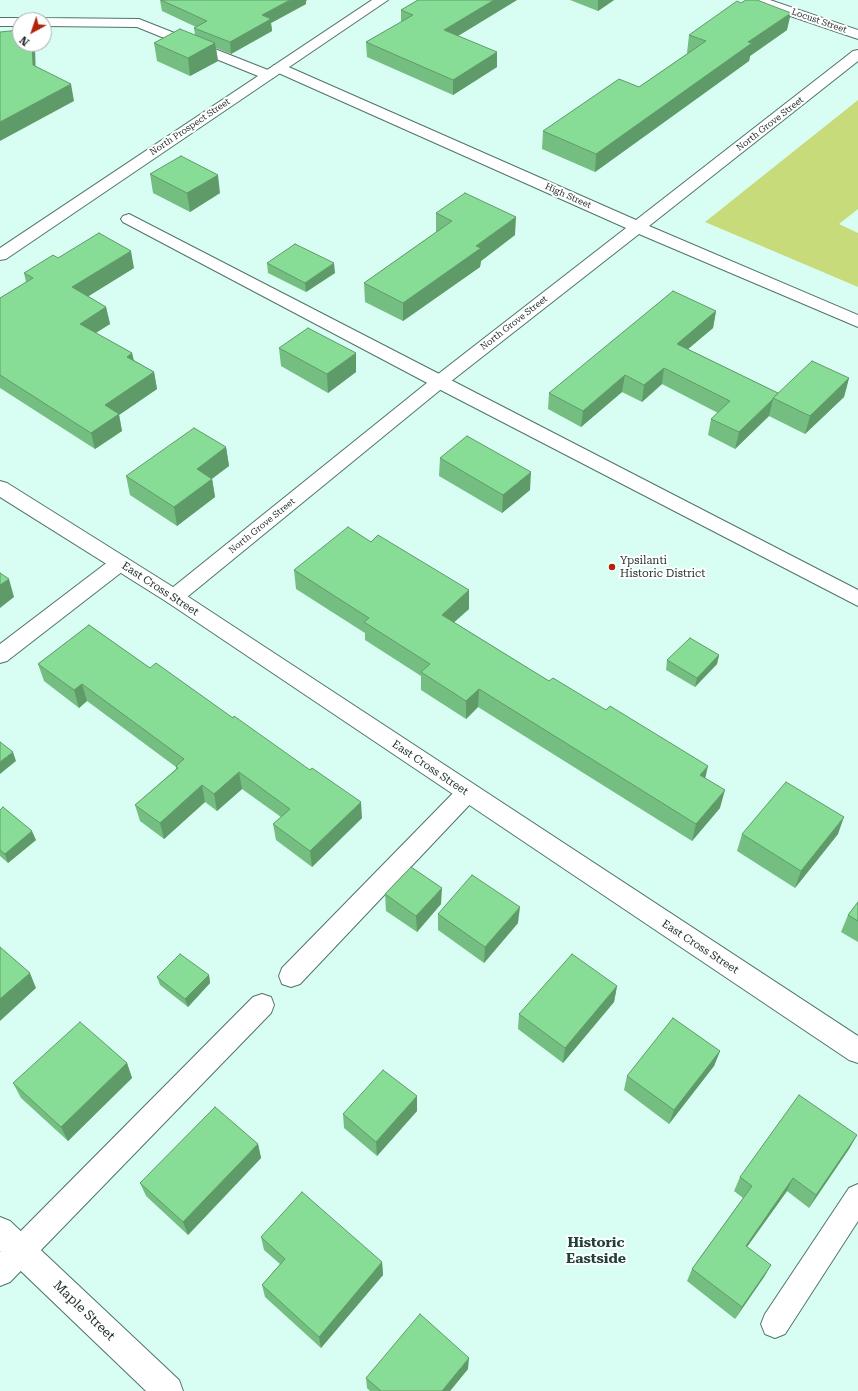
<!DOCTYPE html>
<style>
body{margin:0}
#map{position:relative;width:858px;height:1391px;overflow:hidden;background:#d8fef4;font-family:"Roboto Serif",serif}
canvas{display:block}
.north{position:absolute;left:12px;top:12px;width:40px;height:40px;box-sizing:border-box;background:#fff;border:1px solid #a7adab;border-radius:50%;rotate:220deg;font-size:11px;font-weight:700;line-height:16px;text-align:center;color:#23322e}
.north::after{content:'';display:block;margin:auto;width:14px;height:18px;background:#b1240c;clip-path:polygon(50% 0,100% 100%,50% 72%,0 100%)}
</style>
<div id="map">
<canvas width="858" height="1391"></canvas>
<div class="north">N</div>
</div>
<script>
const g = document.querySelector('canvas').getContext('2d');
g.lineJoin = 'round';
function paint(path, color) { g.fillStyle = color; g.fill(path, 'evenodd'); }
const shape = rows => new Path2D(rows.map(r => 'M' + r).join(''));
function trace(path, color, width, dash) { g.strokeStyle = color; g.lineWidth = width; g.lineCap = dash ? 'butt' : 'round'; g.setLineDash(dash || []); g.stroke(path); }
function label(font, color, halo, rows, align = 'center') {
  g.font = font + ' "Roboto Serif",serif'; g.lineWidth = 4; g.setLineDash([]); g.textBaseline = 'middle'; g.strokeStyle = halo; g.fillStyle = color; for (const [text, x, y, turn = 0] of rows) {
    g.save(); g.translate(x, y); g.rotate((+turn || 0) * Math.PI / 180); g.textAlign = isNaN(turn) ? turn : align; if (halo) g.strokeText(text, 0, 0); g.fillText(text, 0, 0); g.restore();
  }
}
paint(shape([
 [858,100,858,209,839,224,858,233,858,287,705,222]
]), '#c7db7b');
const service = shape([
 [0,18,20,18,25,20,20,20,20,26,0,26,0,18],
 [44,18,139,19,273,72,275,75,273,78,268,79,263,78,137,27,44,26,44,20,39,20,44,18],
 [129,214,858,590,858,606,433,386,123,222,121,219,123,216,129,214],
 [120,556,127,558,130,563,127,568,7,661,0,663,0,644,113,558,120,556],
 [467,784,475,787,478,793,475,799,300,984,291,987,282,984,279,976,282,968,459,787,467,784],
 [262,994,271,997,274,1005,271,1013,10,1282,0,1286,0,1252,253,997,262,994],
 [858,1184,858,1221,785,1334,775,1338,765,1334,761,1324,765,1314,849,1188,858,1184]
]);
const minor = shape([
 [750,0,770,0,858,30,858,39,752,3,750,0],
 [858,50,858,61,649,226,858,315,858,327,639,234,445,386,181,602,174,605,167,602,164,597,167,592,433,378,626,228,274,71,272,68,274,65,284,65,636,220,853,51,858,50],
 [0,1217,10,1221,179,1380,183,1391,146,1391,0,1251,0,1217]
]);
const tertiary = shape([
 [0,481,7,483,181,592,858,1036,858,1063,849,1060,167,602,0,497,0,481]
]);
const secondary = shape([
 [372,0,388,0,6,259,0,260,0,248,372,0]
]);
trace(service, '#50736a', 2);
trace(minor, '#50736a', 2);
trace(tertiary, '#50736a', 2);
trace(secondary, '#50736a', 2);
paint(service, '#fff');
paint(minor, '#fff');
paint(tertiary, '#fff');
paint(secondary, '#fff');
paint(shape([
 [160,0,307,0,306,1,306,4,271,23,272,31,231,54,216,48,218,61,190,76,157,61,154,43,195,35,194,28,196,27,162,11],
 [418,0,517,0,458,36,497,67,453,95,367,57,366,42,401,22,401,10],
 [570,0,614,0,598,11],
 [787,30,750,56,749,61,595,172,542,149,543,131,639,87,688,53,687,53,689,35],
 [150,174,220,193,190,212,153,193],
 [436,213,515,235,481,261,480,267,403,321,365,302,364,283,436,232],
 [58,258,134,268,88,296,106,307,110,324,96,333,132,353,134,360,154,372,157,389,119,415,122,431,95,449,0,388,0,298,26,282,24,273],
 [267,263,335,273,306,292,268,273],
 [716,311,713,328,688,349,778,393,849,378,844,397,805,434,769,416,735,449,708,435,711,419,718,413,662,384,642,402,622,392,581,427,548,409,549,393],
 [279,348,356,372,328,393,281,366],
 [226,447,229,466,212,478,215,497,177,526,130,495,126,476],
 [440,458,530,490,502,513,439,476],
 [371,542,469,590,469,609,454,622,705,778,720,808,692,841,478,707,466,719,421,690,421,676,365,640,365,633,296,589,294,570],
 [89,625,362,818,312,867,276,840,273,824,281,817,242,789,217,811,205,802,164,839,140,821,135,805,176,769,176,767,87,701,79,708,44,681,38,664],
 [719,655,717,664,695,687,666,670,667,660],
 [0,810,36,840,8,863,0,856],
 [742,834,838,834,795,888,737,851],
 [385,894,441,904,417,932,386,911],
 [858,902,858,942,841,932,848,915],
 [438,914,518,923,484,963,438,930],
 [209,975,210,983,188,1007,160,985,157,977],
 [617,986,614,1002,563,1063,518,1029,519,1014],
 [720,1051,714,1066,669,1124,624,1090,627,1076],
 [127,1063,132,1078,68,1141,21,1098,13,1083],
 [417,1111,377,1156,344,1128,343,1114],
 [857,1135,849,1149,809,1208,787,1191,747,1247,771,1265,764,1277,735,1319,687,1281,692,1269,743,1198,734,1191,740,1177],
 [258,1144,261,1158,188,1235,146,1196,140,1183],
 [261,1237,382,1262,383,1275,321,1348,265,1297,262,1285,280,1264,264,1250],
 [468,1369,450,1391,370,1391,367,1388,366,1378]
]), '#75be81');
paint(shape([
 [291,0,307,0,306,1,306,4,271,23,272,31,231,54,230,42,262,15],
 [494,0,517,0,443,45,444,30],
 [598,0,614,0,598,11],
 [791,13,787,30,750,56,749,61,595,172,596,154,748,42],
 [215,43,218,61,190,76,188,58],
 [32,44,34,44,35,46,36,82,33,65],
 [497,52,497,67,453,95,453,80],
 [71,84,74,101,0,141,0,122],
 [218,175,220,193,190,212,187,193],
 [516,217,515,235,481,261,480,267,403,321,403,303,476,246],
 [131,251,134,268,76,304,72,287],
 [334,263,335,273,306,292,305,283],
 [106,307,110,324,84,340,80,324],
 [716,311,713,328,675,360,677,344],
 [132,353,135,370,127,357],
 [356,353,356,372,328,393,327,374],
 [664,368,662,384,642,402,644,385],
 [154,372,157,389,119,415,122,431,95,449,91,433,105,405],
 [625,375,622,392,581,427,583,411],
 [849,378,844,397,805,434,810,416],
 [773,399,769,416,735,449,739,432],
 [226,447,229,466,200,488,197,469],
 [531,472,530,490,502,513,503,495],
 [212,479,215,497,177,526,174,507],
 [9,579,14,597,0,608,0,585],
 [469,590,469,609,442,633,442,615],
 [719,655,717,664,695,687,697,678],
 [82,684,87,701,79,708,74,690],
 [479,689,478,707,466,719,466,701],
 [13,752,16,761,0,774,0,762],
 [708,766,704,784,700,775],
 [239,772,242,789,217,811,214,794],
 [202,785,205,802,164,839,160,823],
 [725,790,720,808,692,841,696,824],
 [361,802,362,818,312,867,310,851],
 [844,817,838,834,795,888,801,871],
 [32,831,36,840,8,863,5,854],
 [442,888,441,904,417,932,416,916],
 [520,907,518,923,484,963,485,947],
 [30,973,36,988,0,1021,0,999],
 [209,975,210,983,188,1007,185,999],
 [617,986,614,1002,563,1063,565,1048],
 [720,1051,714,1066,669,1124,674,1110],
 [127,1063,132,1078,68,1141,61,1127],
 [417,1096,417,1111,377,1156,376,1142],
 [857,1135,849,1149,809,1208,816,1195],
 [258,1144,261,1158,188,1235,183,1222],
 [793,1178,787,1191,739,1258,746,1246],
 [382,1262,383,1275,321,1348,319,1337],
 [771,1265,764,1277,735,1319,742,1307],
 [469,1358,468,1369,450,1391,442,1391]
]), '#5f9b69');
const building = shape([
 [161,0,290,0,262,15,271,19,230,42,194,28,207,21,161,0],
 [418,0,494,0,444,30,497,52,453,80,366,42,413,15,401,10,418,0],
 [746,0,757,0,791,13,748,42,752,43,596,154,543,131,619,79,639,87,706,41,689,35,737,1,741,3,746,0],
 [180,29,215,43,188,58,154,43,180,29],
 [20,30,20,44,32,44,33,65,71,84,0,122,0,32,20,30],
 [181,156,218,175,187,193,150,174,181,156],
 [465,193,516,217,476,246,481,248,403,303,364,283,452,221,436,213,465,193],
 [99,233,131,251,72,287,106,307,80,324,132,353,127,357,154,372,105,405,119,414,91,433,0,375,0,298,33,278,24,273,53,255,58,258,99,233],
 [295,244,334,263,305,283,267,263,295,244],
 [673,291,716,311,677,344,778,393,773,398,773,399,739,432,711,419,730,401,664,368,644,385,625,375,583,411,549,393,673,291],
 [308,328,356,353,327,374,279,348,308,328],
 [812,361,849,378,810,416,773,398,812,361],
 [194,428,226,447,197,469,212,479,174,507,126,476,194,428],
 [467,436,531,472,503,495,440,458,467,436],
 [348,527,371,542,378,535,469,590,442,615,549,681,553,678,606,710,610,706,708,766,700,775,725,790,696,824,479,689,466,701,421,672,430,664,364,622,369,618,294,570,348,527],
 [0,573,9,579,0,585,0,573],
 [89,625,150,668,156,663,233,718,234,716,310,770,312,768,361,802,310,851,273,824,290,809,239,772,214,794,202,785,160,823,135,805,178,768,176,766,184,759,82,684,74,690,38,664,89,625],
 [690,638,719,655,697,678,667,660,690,638],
 [0,742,13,752,0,762,0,742],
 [786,782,844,817,801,871,742,834,786,782],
 [3,807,32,831,5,854,0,850,0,810,3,807],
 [411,867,442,888,416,916,385,894,411,867],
 [472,875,520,907,485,947,438,914,472,875],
 [858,902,858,921,848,915,858,902],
 [0,947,30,973,0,999,0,947],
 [180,954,209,975,185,999,157,977,180,954],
 [572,954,617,986,565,1048,519,1014,572,954],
 [673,1018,720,1051,674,1110,627,1076,673,1018],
 [80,1022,127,1063,61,1127,13,1083,80,1022],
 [383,1070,417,1096,376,1142,343,1114,383,1070],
 [799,1095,857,1135,816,1195,793,1178,746,1246,771,1265,742,1307,692,1269,752,1186,740,1177,799,1095],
 [215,1107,258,1144,183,1222,140,1183,215,1107],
 [302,1192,382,1262,319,1337,262,1285,285,1259,261,1237,302,1192],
 [420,1314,469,1358,442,1391,381,1391,366,1378,420,1314]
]);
paint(building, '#88dd96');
trace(building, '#5f9b69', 1);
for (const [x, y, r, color] of [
 [612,567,4,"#b1240c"]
]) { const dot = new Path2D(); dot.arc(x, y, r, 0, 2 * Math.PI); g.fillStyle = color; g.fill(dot); trace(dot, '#fff', 1.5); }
label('9px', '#23322e', '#fff', [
 ["Locust Street",819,21,19],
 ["North Grove Street",770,124,-38],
 ["North Prospect Street",190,127,-34],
 ["High Street",568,196,24],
 ["North Grove Street",514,323,-38],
 ["North Grove Street",262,526,-39]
]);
label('11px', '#23322e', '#fff', [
 ["Ypsilanti",620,561],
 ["Historic District",620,574]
], 'left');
label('11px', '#23322e', '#fff', [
 ["East Cross Street",160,589,33],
 ["East Cross Street",430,768,34],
 ["East Cross Street",700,947,33]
]);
label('13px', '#23322e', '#fff', [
 ["Maple Street",84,1311,44]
]);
label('bold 14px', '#21423b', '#fff', [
 ["Historic",596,1243],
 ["Eastside",596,1259]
]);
</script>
